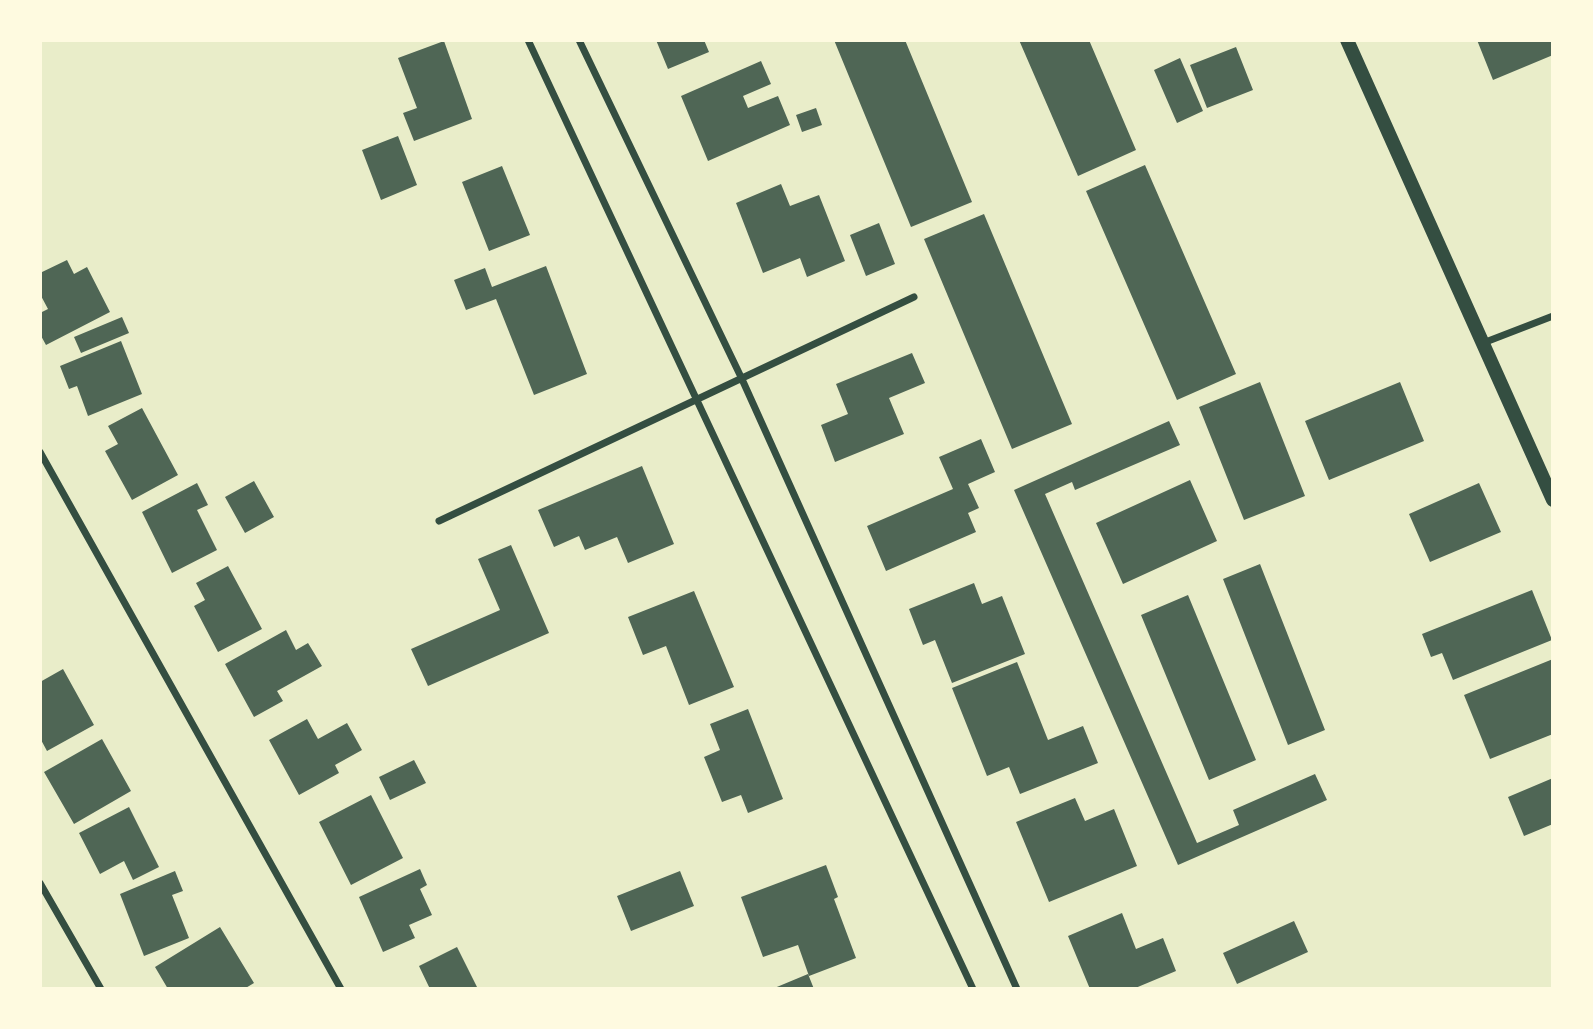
<!DOCTYPE html>
<style>
body{margin:0}
#map{position:relative;width:1593px;height:1029px;overflow:hidden;background:#e9edc9;font-family:"IBM Plex Serif",serif}
canvas{display:block}
.frame{position:absolute;inset:0;border:42px solid #fefae0;pointer-events:none}
</style>
<div id="map">
<canvas width="1593" height="1029"></canvas>
<div class="frame"></div>
</div>
<script>
const g = document.querySelector('canvas').getContext('2d');
g.lineJoin = 'round';
function paint(path, color) { g.fillStyle = color; g.fill(path, 'evenodd'); }
const shape = rows => new Path2D(rows.map(r => 'M' + r).join(''));
function trace(path, color, width, dash) { g.strokeStyle = color; g.lineWidth = width; g.lineCap = dash ? 'butt' : 'round'; g.setLineDash(dash || []); g.stroke(path); }
paint(shape([
 [656,40,704,40,709,52,668,69],
 [834,40,905,40,972,202,911,227],
 [1019,40,1089,40,1136,150,1078,176],
 [1477,40,1553,40,1553,55,1493,80],
 [444,41,472,119,414,141,403,113,417,108,398,58],
 [1236,47,1253,90,1207,108,1190,65],
 [1180,58,1203,111,1177,123,1154,70],
 [761,61,771,84,743,96,748,108,778,96,790,125,708,161,681,96],
 [816,108,822,125,802,132,796,115],
 [398,136,417,185,381,200,362,150],
 [1145,165,1236,374,1177,400,1086,191],
 [502,166,530,235,489,251,462,182],
 [781,184,790,206,819,195,845,261,807,277,800,258,763,273,736,203],
 [984,214,1072,424,1012,449,924,239],
 [879,223,895,264,866,276,850,235],
 [67,260,74,274,87,267,110,312,46,345,40,334,40,313,48,309,40,294,40,273],
 [546,266,587,374,534,395,496,299,466,310,454,280,485,268,492,287],
 [122,317,129,333,81,353,74,337],
 [121,341,142,394,88,416,77,386,69,389,60,366],
 [912,353,925,383,889,398,904,434,835,462,821,425,848,414,836,384],
 [1260,382,1305,496,1244,520,1199,407],
 [1400,382,1424,441,1329,480,1305,421],
 [142,408,178,475,132,500,105,451,118,444,108,426],
 [1169,421,1180,445,1075,490,1072,482,1045,494,1197,843,1239,825,1233,810,1315,774,1327,800,1178,865,1014,490],
 [981,439,995,472,968,484,979,508,968,513,976,532,886,571,867,526,953,489,939,457],
 [642,466,674,544,628,563,617,537,585,550,579,536,554,547,538,510],
 [1190,480,1217,541,1123,584,1096,523],
 [254,481,274,517,245,533,225,497],
 [197,483,208,505,197,510,217,550,172,573,142,512],
 [1479,483,1501,532,1430,562,1409,514],
 [511,545,549,633,428,686,411,649,500,610,478,559],
 [1260,564,1325,730,1288,745,1223,579],
 [228,566,262,629,218,652,194,606,205,600,196,583],
 [974,583,982,604,1002,596,1025,654,952,683,935,640,923,645,909,609],
 [1532,590,1552,640,1453,680,1442,653,1431,657,1422,634],
 [694,591,734,687,689,705,666,646,643,655,628,617],
 [1188,595,1256,760,1209,780,1141,615],
 [286,630,296,650,308,643,322,666,277,691,283,701,254,717,225,664],
 [1553,659,1553,734,1490,759,1464,695],
 [1017,662,1048,740,1083,726,1098,763,1020,794,1009,767,987,776,952,688],
 [63,669,94,725,47,751,40,738,40,682],
 [748,709,783,799,748,813,741,795,722,802,704,757,720,750,710,724],
 [307,719,318,739,347,723,362,750,335,765,339,773,299,795,269,740],
 [102,739,131,791,74,824,44,772],
 [414,760,426,783,390,800,379,777],
 [1553,778,1553,824,1524,836,1508,797],
 [371,795,403,858,351,885,319,822],
 [1075,798,1085,821,1114,809,1137,866,1049,902,1016,822],
 [129,807,159,867,133,880,124,861,100,874,79,833],
 [826,865,838,897,834,899,856,958,809,976,798,945,763,957,741,897],
 [420,869,427,885,420,889,432,915,409,925,415,938,383,952,359,897],
 [175,871,183,891,172,895,189,938,144,956,120,894],
 [680,871,694,906,631,931,617,896],
 [1122,913,1136,949,1163,938,1176,971,1133,989,1090,989,1068,936],
 [1294,921,1308,952,1237,984,1223,953],
 [220,927,254,983,244,989,168,989,155,967],
 [457,947,478,989,430,989,419,966],
 [808,974,814,989,772,989]
]), '#4f6655');
trace(shape([
 [528,40,973,989],
 [579,40,741,377,1017,989],
 [1483,343,1553,316],
 [40,452,341,989],
 [439,521,914,297],
 [40,883,101,989]
]), '#344e41', 7);
trace(shape([
 [1347,40,1553,500]
]), '#344e41', 14);
</script>
